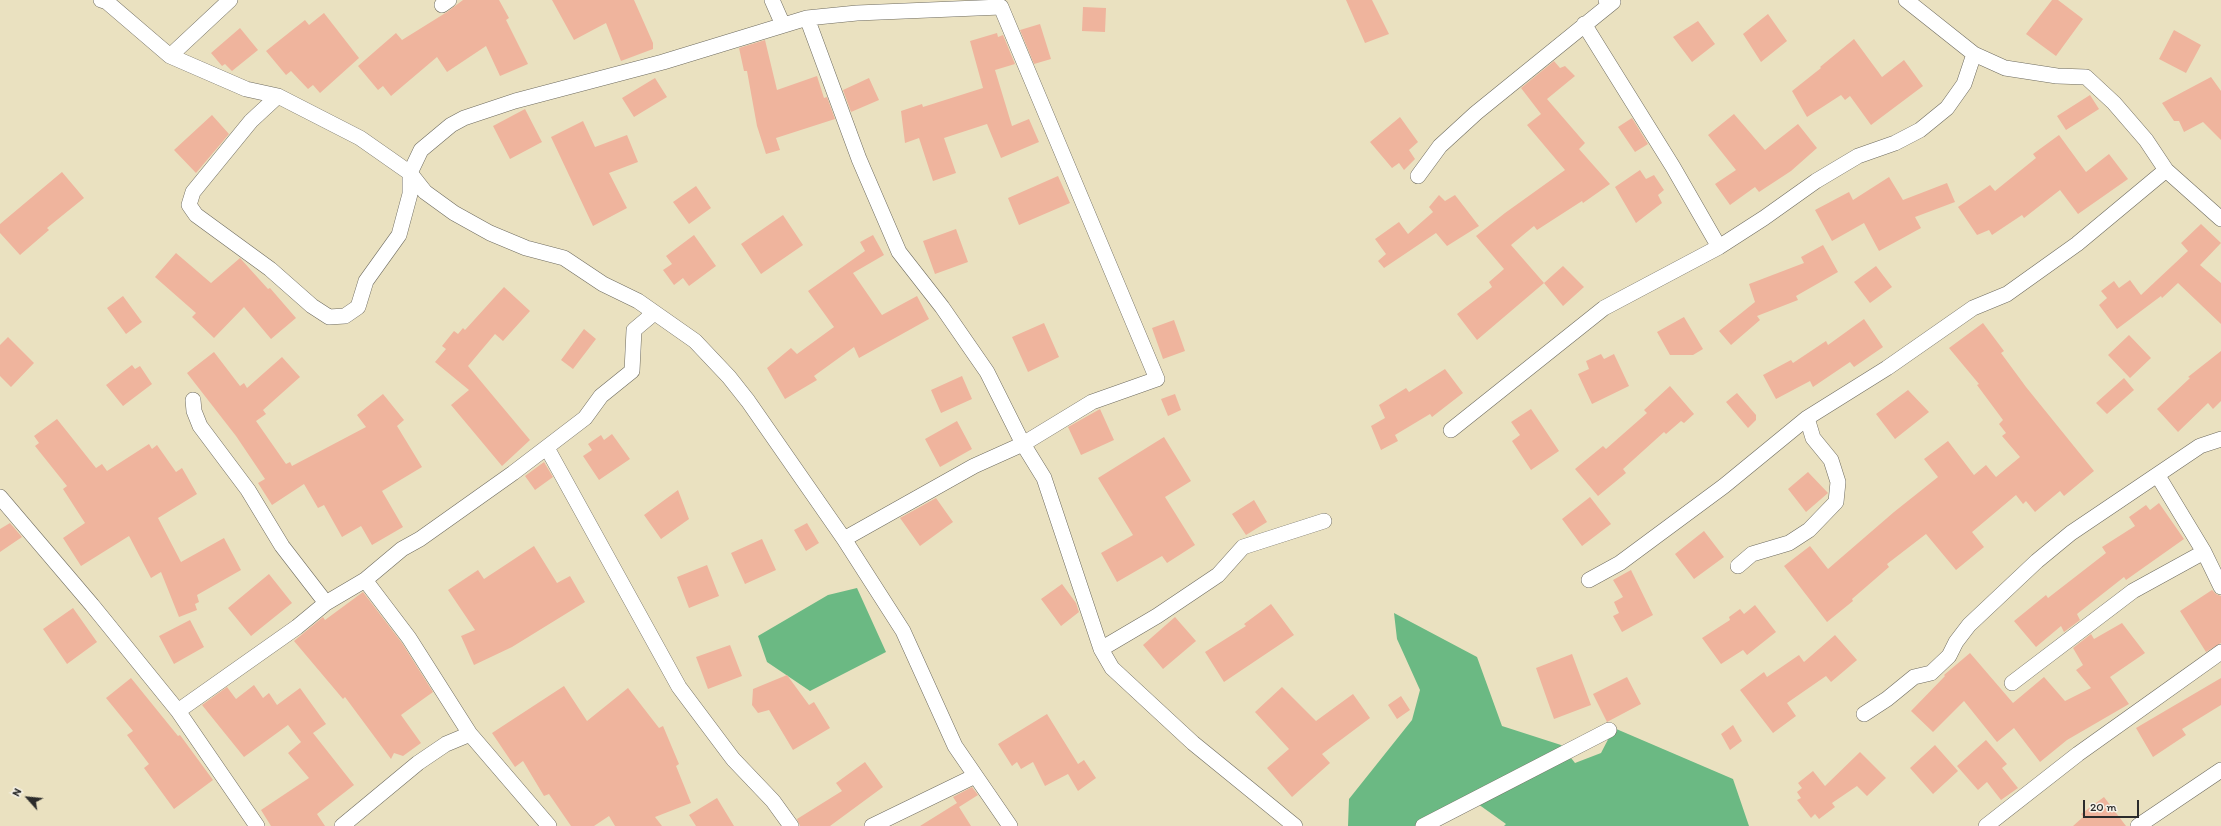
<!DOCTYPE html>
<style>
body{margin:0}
#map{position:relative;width:2221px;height:826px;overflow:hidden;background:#eae1c0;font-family:Itim,sans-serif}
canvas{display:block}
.north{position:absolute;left:8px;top:778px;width:40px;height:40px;-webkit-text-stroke:3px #f7f3e8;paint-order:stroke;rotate:297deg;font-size:11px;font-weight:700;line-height:16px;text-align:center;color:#2b2b2b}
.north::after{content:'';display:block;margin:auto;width:14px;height:18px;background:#2b2b2b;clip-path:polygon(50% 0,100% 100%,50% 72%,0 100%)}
.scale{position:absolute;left:2083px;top:800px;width:56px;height:18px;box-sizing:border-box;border:2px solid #2b2b2b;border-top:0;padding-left:5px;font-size:12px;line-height:14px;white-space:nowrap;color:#2b2b2b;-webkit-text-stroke:3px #f7f3e8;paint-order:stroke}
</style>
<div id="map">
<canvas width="2221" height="826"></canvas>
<div class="north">N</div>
<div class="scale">20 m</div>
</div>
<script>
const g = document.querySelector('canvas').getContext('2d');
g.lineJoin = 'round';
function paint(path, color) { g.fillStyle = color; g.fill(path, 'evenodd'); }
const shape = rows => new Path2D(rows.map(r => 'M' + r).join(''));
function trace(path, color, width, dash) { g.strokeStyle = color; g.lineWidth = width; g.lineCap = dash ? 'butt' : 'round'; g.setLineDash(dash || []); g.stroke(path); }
paint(shape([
 [857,588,886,652,810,691,767,662,758,636,828,595],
 [1394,613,1477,657,1502,726,1561,745,1575,763,1601,753,1614,728,1733,779,1749,826,1504,826,1506,824,1478,804,1420,826,1348,826,1349,799,1412,720,1420,690,1397,639]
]), '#6bb983');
paint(shape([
 [463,0,499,0,509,18,506,20,528,64,500,76,486,46,447,72,437,57,391,96,383,86,378,90,358,66,396,33,402,40,447,12],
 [552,0,634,0,653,43,653,49,621,61,606,23,574,40],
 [1346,0,1372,0,1389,34,1365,43],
 [2052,0,2058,0,2083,19,2056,56,2026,34],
 [1083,7,1106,8,1105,32,1082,31],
 [324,13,359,58,320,93,313,85,308,89,291,71,286,75,266,51,305,20,309,25],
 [1768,14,1787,41,1761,62,1743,34],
 [1698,21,1715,44,1692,62,1673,37],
 [1040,24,1051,59,1034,64,1020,30],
 [240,28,258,50,232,71,225,64,222,66,211,53],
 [2174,30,2201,45,2186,73,2159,59],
 [997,33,998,37,1003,35,1015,64,995,70,1012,126,1029,119,1039,142,1001,158,987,124,944,138,956,173,933,181,919,138,905,143,901,111,922,104,923,107,983,88,970,41],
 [1854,39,1882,77,1904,60,1923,86,1871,125,1850,96,1845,100,1841,95,1807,117,1792,91,1821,68,1820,67],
 [765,40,777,90,817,76,824,98,827,97,835,119,776,138,780,150,766,154,757,126,747,71,744,71,739,48],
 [1554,61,1560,68,1565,66,1575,76,1547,99,1585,143,1579,149,1610,184,1583,203,1582,201,1537,230,1534,226,1511,245,1544,283,1477,340,1457,314,1492,287,1489,282,1504,269,1476,236,1505,213,1565,170,1527,125,1541,114,1521,88],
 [2211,77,2221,91,2221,140,2203,122,2184,132,2179,121,2174,121,2162,103],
 [655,78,667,97,634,117,622,98],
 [869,78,879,100,851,112,843,90],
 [2090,95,2099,109,2066,130,2057,116],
 [525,109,542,142,510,159,493,126],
 [1734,114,1765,150,1798,124,1817,148,1791,171,1759,192,1755,187,1730,205,1715,184,1736,170,1708,135],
 [212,115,229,134,196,173,174,150],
 [1400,117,1418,142,1409,150,1415,159,1404,170,1399,163,1392,168,1370,142],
 [1632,118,1648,144,1635,152,1618,127],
 [583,121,595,147,627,135,638,162,609,173,627,208,593,226,551,137],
 [2059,135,2086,172,2109,154,2128,179,2078,214,2060,190,2024,218,2022,215,1992,235,1989,230,1977,235,1958,207,1990,185,1995,191,2036,158,2033,154],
 [1640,170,1646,179,1654,175,1664,190,1658,195,1662,203,1636,223,1615,187],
 [62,172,84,198,47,228,49,230,20,255,0,233,0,224],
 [1058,176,1070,203,1019,225,1008,198],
 [1889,177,1903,200,1947,183,1955,202,1915,217,1921,228,1879,251,1864,223,1832,241,1815,210,1849,192,1853,200],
 [696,186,711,208,689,224,673,202],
 [1439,195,1445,201,1455,195,1479,226,1447,246,1436,233,1384,268,1378,261,1386,254,1375,239,1399,222,1408,234,1433,212,1429,207],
 [783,215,803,245,761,274,741,244],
 [2201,224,2221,243,2200,265,2221,283,2221,324,2178,283,2162,298,2161,296,2117,329,2099,305,2107,298,2101,291,2114,281,2119,288,2130,280,2141,295,2188,251,2181,243],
 [956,229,968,262,935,274,923,241],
 [694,235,716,266,689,286,683,278,674,285,663,270,672,264,666,256],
 [873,235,884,255,853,273,882,315,917,296,929,319,859,358,854,347,814,376,817,380,785,399,767,368,791,348,797,354,834,327,808,291,865,251,860,242],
 [1823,245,1838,272,1796,296,1798,300,1757,316,1760,320,1731,345,1719,331,1755,302,1749,284,1804,263,1801,257],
 [176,253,211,283,240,258,268,289,270,288,296,318,271,339,244,307,214,338,192,317,196,313,155,277],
 [1563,266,1584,287,1563,306,1544,283],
 [1876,266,1892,287,1870,303,1854,282],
 [504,287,530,311,503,341,495,334,468,366,530,440,502,466,451,405,469,390,435,362,446,349,442,346,454,331,458,334,463,328,465,330],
 [123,296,142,322,126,334,107,308],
 [1684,317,1703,349,1693,355,1670,355,1657,332],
 [1864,319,1883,347,1854,367,1850,362,1813,387,1810,381,1776,399,1763,375,1791,360,1793,363,1826,341,1828,345],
 [1174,320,1185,351,1163,359,1152,328],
 [1044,323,1059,357,1028,372,1012,337],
 [1983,323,2004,351,2001,353,2026,387,2094,471,2064,496,2060,491,2035,512,2026,501,2023,504,2016,495,1972,532,1984,547,1956,570,1926,534,1887,564,1889,567,1852,599,1853,601,1827,622,1784,566,1810,546,1828,569,1894,512,1938,477,1924,459,1948,441,1974,475,1986,465,1996,477,2020,457,2002,436,2006,433,1999,424,2003,420,1977,385,1979,384,1949,348],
 [584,329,596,339,573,369,561,360],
 [2129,335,2151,358,2130,378,2108,355],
 [8,337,34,363,11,387,0,376,0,345],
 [2221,351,2221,401,2213,409,2208,403,2178,432,2157,409,2190,378,2188,377],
 [214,352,240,386,244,383,247,388,282,357,300,377,263,410,266,414,256,421,286,464,290,462,292,466,366,427,357,415,383,394,404,420,397,426,422,467,382,491,403,527,372,545,361,526,342,537,324,505,318,508,304,484,272,505,258,483,265,479,236,436,187,373],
 [1601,354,1604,359,1614,354,1629,386,1592,404,1578,374,1589,369,1586,361],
 [132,365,135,369,140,366,152,384,123,406,106,385],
 [1445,369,1463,393,1432,417,1430,414,1395,435,1398,441,1381,450,1371,426,1385,418,1379,405,1406,388,1409,392],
 [962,376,972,399,941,413,931,390],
 [2124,378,2134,390,2107,414,2096,403],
 [1670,386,1694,414,1684,423,1681,421,1666,434,1664,432,1623,469,1626,473,1598,496,1575,469,1603,446,1606,449,1647,413,1644,410],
 [1908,390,1929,412,1895,439,1876,414],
 [1737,393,1756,415,1756,420,1748,428,1726,402],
 [1175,394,1181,410,1168,416,1161,399],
 [1100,409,1114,440,1081,455,1068,427],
 [1531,409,1559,451,1531,470,1512,441,1520,435,1511,422],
 [57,419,96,468,102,464,107,471,149,444,152,449,157,445,176,472,182,468,197,494,158,518,181,562,224,538,241,570,197,595,199,602,195,604,197,610,179,617,161,572,151,578,129,536,81,566,63,538,85,523,63,489,67,486,35,446,39,443,34,436],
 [957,421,972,449,940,467,925,439],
 [612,434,630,459,599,480,583,456,592,450,588,444,601,435,604,440],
 [1164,437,1191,481,1165,497,1195,545,1167,563,1162,556,1117,582,1101,553,1133,535,1098,478],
 [544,462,553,477,535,490,525,476],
 [1808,472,1828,493,1806,512,1788,489],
 [678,490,689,519,661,539,644,515],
 [1590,497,1611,524,1582,546,1562,519],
 [936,498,953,522,920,546,900,518],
 [1254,500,1267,522,1246,535,1232,514],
 [2159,503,2184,539,2126,580,2124,577,2077,614,2080,620,2064,632,2061,626,2036,647,2014,621,2046,595,2048,598,2106,553,2102,547,2135,526,2129,517,2146,505,2150,510],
 [10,523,22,537,0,552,0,529],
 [807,523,819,543,806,551,794,530],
 [1704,531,1724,557,1694,579,1675,554],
 [762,539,776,570,745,584,731,553],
 [534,546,557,583,570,576,585,602,512,647,474,665,461,636,475,630,448,590,478,570,484,579],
 [707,565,719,596,689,608,677,577],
 [1631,570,1653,615,1622,632,1613,616,1619,613,1614,602,1623,597,1613,580],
 [269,574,292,603,251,636,228,608],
 [1062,584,1076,603,1079,612,1061,626,1041,599],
 [2212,590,2216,594,2221,596,2221,643,2206,652,2180,611],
 [363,592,402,643,433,692,401,715,421,743,403,756,394,753,391,759,345,697,343,699,294,641,323,617,325,620],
 [1271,604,1294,635,1224,682,1205,652,1246,626,1244,624],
 [1755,605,1776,632,1747,655,1743,650,1721,664,1702,638,1730,620,1729,617,1740,609,1744,614],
 [73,608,97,642,67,664,43,629],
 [1175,617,1196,641,1163,669,1143,645],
 [190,620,204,647,174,664,159,636],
 [2122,623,2145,653,2110,677,2129,704,2067,740,2040,762,2014,728,1997,742,1964,701,1933,732,1911,711,1945,676,1944,675,1970,653,2013,703,2044,677,2065,701,2091,688,2076,670,2083,665,2073,648,2091,634,2094,639],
 [1835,635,1857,660,1831,682,1826,676,1787,703,1796,716,1773,733,1740,690,1764,672,1767,677,1799,655,1804,662],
 [730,645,742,676,708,689,696,657],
 [1572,654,1591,705,1554,719,1536,668],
 [787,675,809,705,814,702,830,728,793,750,769,710,758,713,752,705,753,689],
 [1627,677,1641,704,1607,722,1593,694],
 [131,678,178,736,180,735,213,780,174,809,144,768,149,764,127,735,133,731,106,698],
 [2221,678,2221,705,2182,729,2186,735,2153,757,2136,728],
 [254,685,263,698,269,693,277,705,300,688,326,724,313,733,354,785,317,814,325,826,271,826,261,810,309,778,288,753,301,742,288,725,244,757,202,705,227,687,236,699],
 [564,686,587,721,628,688,659,728,663,726,679,764,676,766,691,803,655,817,662,826,615,826,609,816,594,826,571,826,549,794,544,796,523,761,515,767,492,733],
 [1282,687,1316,721,1353,694,1370,718,1322,754,1330,763,1292,797,1267,768,1289,749,1255,712],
 [1401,696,1410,710,1397,719,1388,705],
 [1047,714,1078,764,1084,760,1096,778,1078,791,1068,774,1045,786,1033,762,1021,769,1017,762,1012,766,998,744],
 [1733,725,1742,741,1730,750,1721,734],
 [1986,740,2007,764,2002,768,2018,788,2001,800,1987,782,1978,790,1957,766],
 [1935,745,1958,771,1933,794,1910,768],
 [1860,752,1886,778,1867,796,1857,786,1832,803,1835,807,1819,819,1815,814,1811,818,1797,800,1801,798,1797,792,1802,788,1798,783,1813,771,1825,786],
 [865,762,883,787,830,826,800,826,797,819,842,791,836,783],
 [972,787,978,795,959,807,971,826,920,826,957,803,953,797],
 [2104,797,2126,826,2073,826,2083,817,2081,814],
 [717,798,734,826,696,826,689,815]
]), '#efb49d');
const street = shape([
 [101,0,107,2,170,56,246,89,278,96,360,138,410,173,425,192,454,213,490,233,526,248,564,258,603,284,638,301,695,341,729,377,748,401,844,539,903,631,955,746,1010,826],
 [772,0,783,25],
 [442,5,449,0],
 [1584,24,1673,167,1719,247],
 [170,56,230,0],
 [278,96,251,121,193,192,189,205,196,215,270,269,312,306,329,317,345,316,358,307,366,281,399,235,410,194,410,173,421,150,451,125,464,118,515,101,663,62,807,18,857,13,1001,7,1157,379,1092,402,1023,444,987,372,942,307,899,252,859,159,807,18],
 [2166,170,2221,219],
 [1418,176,1440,146,1476,113,1613,2,1606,0],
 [193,400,194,411,200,426,248,490,282,546,326,603],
 [1451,430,1604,308,1719,247,1764,218,1816,181,1858,156,1895,143,1920,130,1947,108,1964,84,1974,54],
 [547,448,679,687,733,759,773,801,791,826],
 [0,497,92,605,178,711,257,826],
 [844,539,974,466,1023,444,1044,478,1101,649,1157,616,1218,575,1243,547,1324,521],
 [2204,552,2221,587],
 [1738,566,1752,554,1789,543,1809,530,1836,502,1838,482,1831,460,1813,438,1807,418,1887,368,1973,308,2007,294,2077,244,2166,170,2146,140,2114,103,2086,77,2057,76,2005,68,1974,54,1906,0],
 [1589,580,1620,563,1724,486,1807,418],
 [1101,649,1112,668,1193,743,1295,826],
 [2012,683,2133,591,2204,552,2158,476],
 [178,711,297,627,326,603,365,580,402,549,420,539,513,473,585,418,601,396,632,371,634,330,653,314],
 [1864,714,1887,699,1914,677,1931,673,1949,656,1956,642,1969,625,2037,561,2071,533,2200,446,2221,439],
 [470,734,549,826],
 [342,826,418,763,446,744,470,734,409,638,365,580],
 [872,826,975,776],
 [1423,826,1609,730],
 [1986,826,2078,754,2221,652],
 [2138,826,2221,770]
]);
trace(street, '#6e6b5f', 16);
trace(street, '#fff', 15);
</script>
